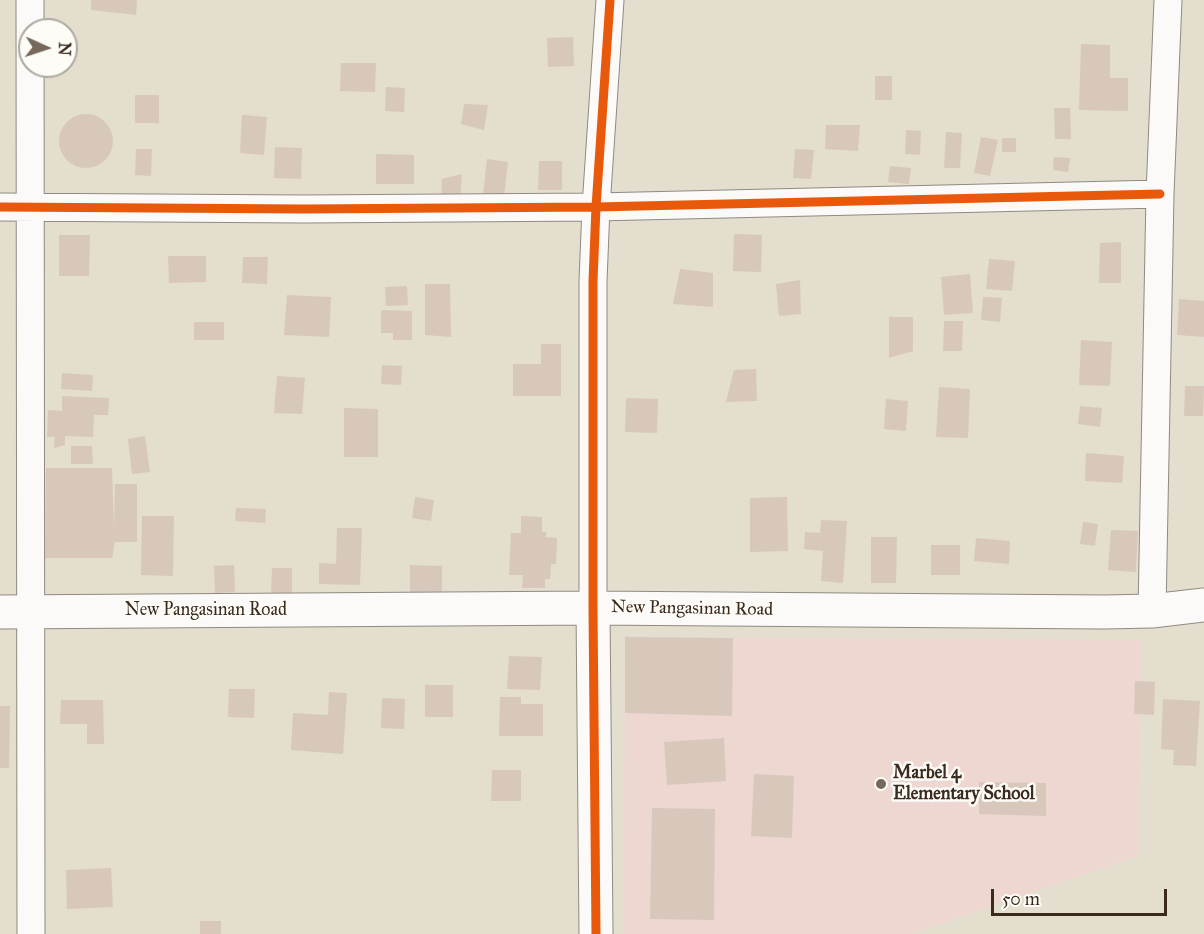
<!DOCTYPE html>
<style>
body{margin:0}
#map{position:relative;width:1204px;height:934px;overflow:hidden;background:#e3decd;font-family:"IM FELL Great Primer",serif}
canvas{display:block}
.north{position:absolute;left:18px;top:18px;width:60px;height:60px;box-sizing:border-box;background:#fdfcf7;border:2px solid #afa8a0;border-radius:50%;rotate:93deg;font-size:16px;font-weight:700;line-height:24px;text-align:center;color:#3b2a1e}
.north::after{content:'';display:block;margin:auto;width:21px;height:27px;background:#76695b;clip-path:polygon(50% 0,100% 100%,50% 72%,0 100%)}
.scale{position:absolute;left:991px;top:889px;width:176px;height:27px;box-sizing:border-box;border:3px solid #3b2a1e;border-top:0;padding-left:8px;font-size:18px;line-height:21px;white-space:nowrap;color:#3b2a1e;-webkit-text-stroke:4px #fdfcf7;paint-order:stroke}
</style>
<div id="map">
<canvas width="1204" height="934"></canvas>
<div class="north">N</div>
<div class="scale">50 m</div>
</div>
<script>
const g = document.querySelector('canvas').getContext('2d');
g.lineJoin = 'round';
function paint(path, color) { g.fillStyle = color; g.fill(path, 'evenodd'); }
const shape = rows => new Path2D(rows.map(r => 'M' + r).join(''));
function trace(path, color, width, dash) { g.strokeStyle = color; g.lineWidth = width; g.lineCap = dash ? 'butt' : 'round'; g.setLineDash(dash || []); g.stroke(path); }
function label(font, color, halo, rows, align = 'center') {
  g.font = font + ' "IM FELL Great Primer",serif'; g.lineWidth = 5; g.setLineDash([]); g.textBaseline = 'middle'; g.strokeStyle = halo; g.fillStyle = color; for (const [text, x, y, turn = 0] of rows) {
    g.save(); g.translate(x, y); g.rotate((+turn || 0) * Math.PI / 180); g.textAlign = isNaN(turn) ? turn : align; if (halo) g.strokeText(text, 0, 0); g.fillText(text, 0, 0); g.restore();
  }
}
paint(shape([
 [625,637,1142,640,1137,856,911,934,624,934]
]), '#eed6d1');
paint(shape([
 [91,0,137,0,136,15,91,10],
 [573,37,574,66,548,67,547,38],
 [1081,44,1110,45,1110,78,1128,78,1128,111,1079,110],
 [341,63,376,63,375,92,340,91],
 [875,76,892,76,892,100,875,100],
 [386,87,405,88,404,112,385,111],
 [135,95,159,95,159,123,135,123],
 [464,104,488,105,484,130,461,124],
 [1054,108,1070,108,1071,139,1055,139],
 '59 141a27 27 0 1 1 54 0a27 27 0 1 1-54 0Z',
 [242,115,267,117,264,155,240,153],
 [826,125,860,125,858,151,825,149],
 [906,130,921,131,920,155,905,154],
 [946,132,962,133,960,168,944,168],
 [981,137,998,140,990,176,974,173],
 [1002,138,1016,138,1016,152,1002,152],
 [275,147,302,148,301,179,274,178],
 [136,149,152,149,151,176,135,175],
 [795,149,814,150,811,179,793,178],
 [376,154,414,155,414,184,376,184],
 [1054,157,1070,158,1068,172,1053,170],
 [487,159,508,162,503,205,482,203],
 [539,161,562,161,562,190,538,190],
 [890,166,911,168,909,184,888,182],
 [462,174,460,204,441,203,442,179],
 [734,234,762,235,761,272,733,271],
 [59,235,90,235,89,276,59,276],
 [1121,242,1121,283,1099,283,1100,243],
 [168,256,206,256,206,282,169,283],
 [243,257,268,257,267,284,242,283],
 [989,259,1015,261,1012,291,986,289],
 [680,269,713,273,713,307,673,304],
 [970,274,973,313,944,315,941,277],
 [800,280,801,314,779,316,776,284],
 [425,284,450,284,451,337,425,335],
 [407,286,408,305,386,306,385,287],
 [287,295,331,297,329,337,284,335],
 [983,297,1002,298,1000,322,981,320],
 [1179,299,1204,301,1204,337,1177,335],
 [381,310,412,311,412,340,393,340,393,333,381,333],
 [889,317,913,317,913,351,889,358],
 [944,321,963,321,962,351,943,351],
 [194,322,224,322,224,340,194,340],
 [1081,340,1112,342,1110,386,1079,385],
 [541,344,561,344,561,396,513,396,513,364,541,364],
 [382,365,402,366,401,385,381,384],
 [756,369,757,401,726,402,734,370],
 [62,373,93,375,92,391,61,389],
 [277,376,305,378,302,414,274,413],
 [1185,386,1204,386,1203,416,1184,416],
 [939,387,970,389,968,438,936,437],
 [62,396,109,398,108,415,94,415,93,437,65,436,65,445,54,448,55,437,47,437,48,410,62,411],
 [626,398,658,399,657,433,625,432],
 [886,399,908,401,906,431,884,429],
 [1080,406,1102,408,1100,427,1078,424],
 [344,408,378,409,378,457,344,457],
 [145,436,150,472,132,474,128,439],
 [71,446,92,446,93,464,71,464],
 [1086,453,1124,456,1122,483,1085,481],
 [46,468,112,468,114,528,115,484,137,484,137,542,115,542,112,558,45,558],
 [415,497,434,500,431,521,412,518],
 [787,497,788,551,750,552,750,498],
 [236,508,266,509,265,523,235,521],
 [142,516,174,516,173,576,141,575],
 [521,516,542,517,542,532,547,532,545,537,557,538,556,564,551,564,550,579,545,579,545,588,522,588,523,575,509,575,511,533,521,533],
 [821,520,847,521,843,583,821,581,823,551,804,549,805,532,820,533],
 [1083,522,1098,524,1095,546,1080,544],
 [337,528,362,528,360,585,319,584,319,563,336,564],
 [1111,530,1138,531,1136,572,1108,570],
 [871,537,897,537,896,583,871,583],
 [976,538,1010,541,1009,564,974,561],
 [931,545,960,545,960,575,931,575],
 [234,565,235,592,215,593,214,566],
 [410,565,442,566,442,596,410,595],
 [272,568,292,568,292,598,271,597],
 [625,637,733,638,732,716,625,713],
 [509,656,542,657,540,690,507,689],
 [1135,681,1155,682,1154,715,1134,714],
 [425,685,453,685,453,717,425,717],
 [229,689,255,689,254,718,228,717],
 [329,692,347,693,343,754,291,750,293,713,328,715],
 [500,697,521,697,521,704,543,704,543,736,499,736],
 [382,698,405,699,404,729,381,728],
 [1163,699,1200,701,1196,766,1173,765,1174,750,1161,749],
 [61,700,103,700,104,744,87,744,87,724,60,724],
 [0,706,10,706,9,768,0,768],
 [724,738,726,781,667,785,664,742],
 [492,770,521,770,521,801,491,801],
 [754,774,794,776,792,838,751,836],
 [979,782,1046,783,1046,816,979,814],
 [652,808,715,809,714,920,650,919],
 [111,868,113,907,67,909,66,870],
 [200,921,221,921,221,934,200,934]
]), '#d8c8bc');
const street = shape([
 [30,0,31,934],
 [0,207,304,209,596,207,1160,194],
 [593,608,593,281,596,207,610,0],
 [1152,611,1160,194,1168,0]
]);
const secondary = shape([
 [593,608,596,934],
 [0,612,593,608,1104,612,1152,611,1204,605]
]);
trace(street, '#908a80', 29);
trace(secondary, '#908a80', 35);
trace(street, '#fbfaf8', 27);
trace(secondary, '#fbfaf8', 33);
trace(shape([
 [0,207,304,209,596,207,1160,194],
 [596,934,593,608,593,281,596,207,610,0]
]), '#e8590c', 9);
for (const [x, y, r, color] of [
 [881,784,6,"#76695b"]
]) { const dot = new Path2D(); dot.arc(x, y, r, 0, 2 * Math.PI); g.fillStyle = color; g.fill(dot); trace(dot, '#fdfcf7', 2); }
label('18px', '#3b2a1e', '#fdfcf7', [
 ["New Pangasinan Road",692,609,1],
 ["New Pangasinan Road",206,611]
]);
label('bold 18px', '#3b2a1e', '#fdfcf7', [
 ["Marbel 4",893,774],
 ["Elementary School",893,795]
], 'left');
</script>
